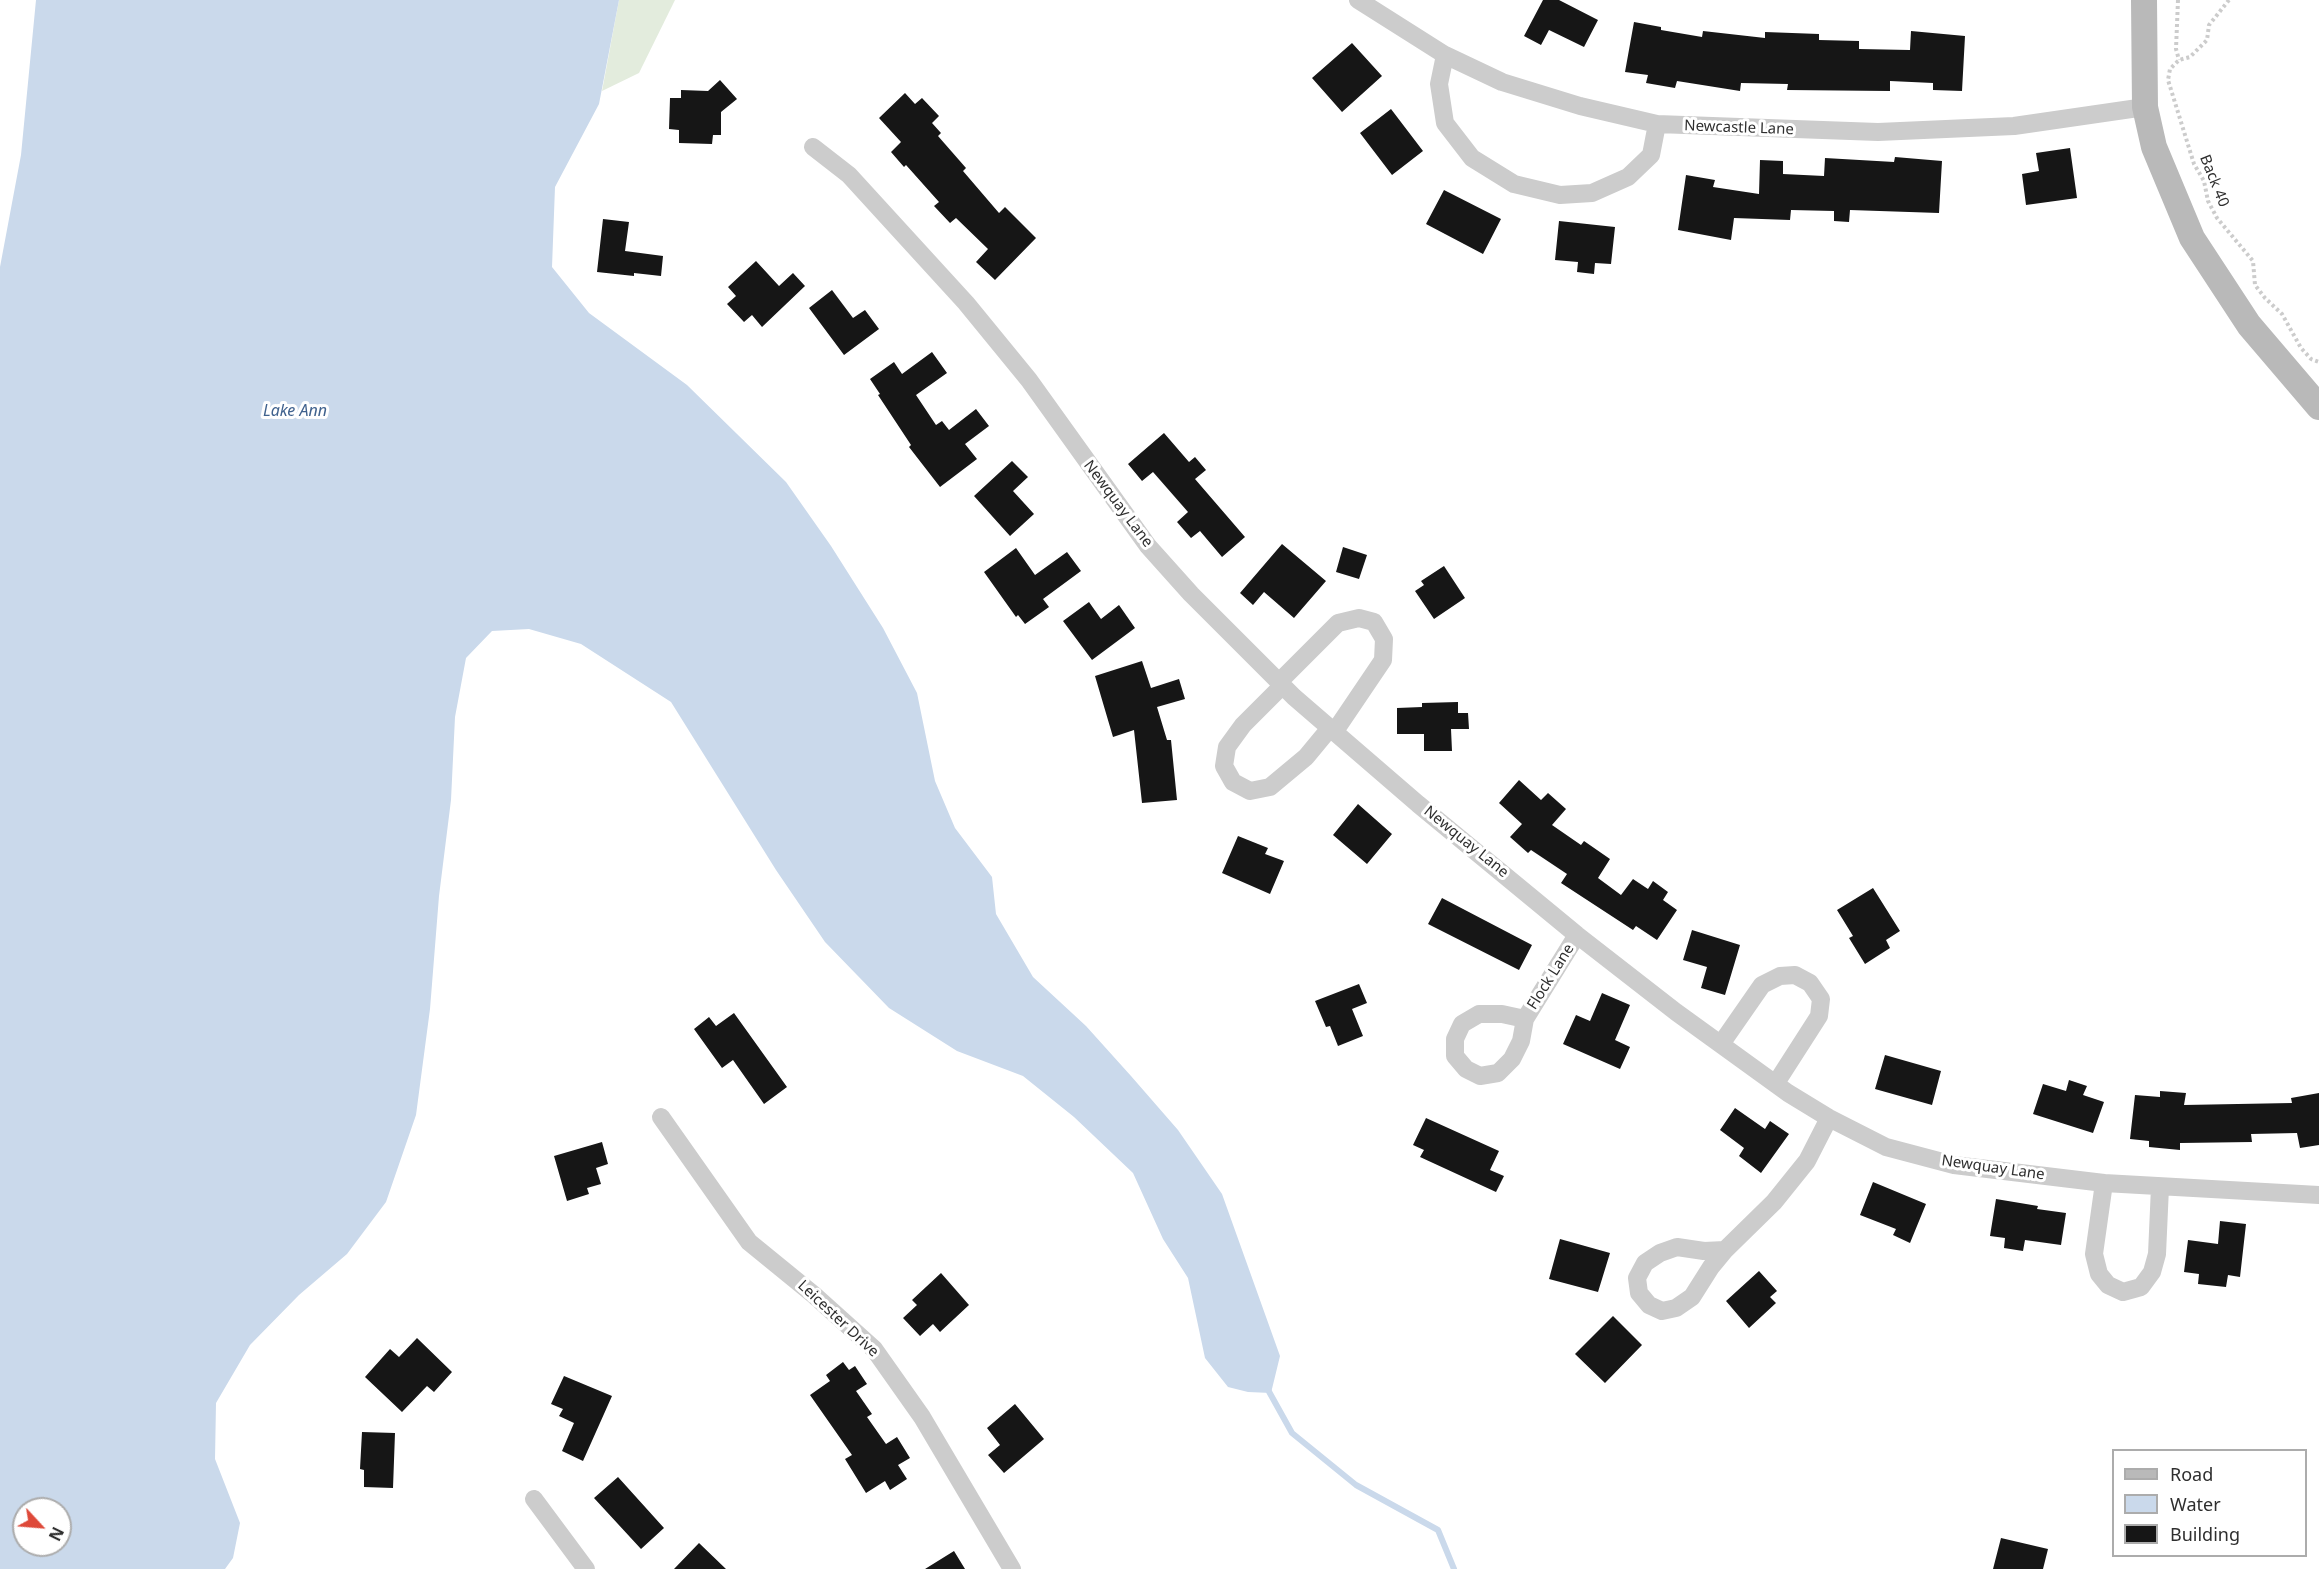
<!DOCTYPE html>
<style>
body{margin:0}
#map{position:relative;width:2319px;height:1569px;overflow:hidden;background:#fff;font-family:"Noto Sans",sans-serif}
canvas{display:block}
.legend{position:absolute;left:2112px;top:1449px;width:195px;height:108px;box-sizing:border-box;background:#fff;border:2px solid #acacac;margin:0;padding:8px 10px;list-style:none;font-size:18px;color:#2f2f2f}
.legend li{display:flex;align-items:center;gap:12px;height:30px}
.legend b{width:30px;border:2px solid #acacac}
.north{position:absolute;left:12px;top:1497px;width:60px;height:60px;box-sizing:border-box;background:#fff;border:2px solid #acacac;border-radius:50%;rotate:116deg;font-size:16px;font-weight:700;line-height:24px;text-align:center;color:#2f2f2f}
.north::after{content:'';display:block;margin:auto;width:21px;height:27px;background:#de4939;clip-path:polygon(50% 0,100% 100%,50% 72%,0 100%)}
</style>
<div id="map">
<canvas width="2319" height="1569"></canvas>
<ul class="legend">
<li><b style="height:8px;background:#b9b9b9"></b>Road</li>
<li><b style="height:16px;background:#cad9eb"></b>Water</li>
<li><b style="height:16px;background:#161616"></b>Building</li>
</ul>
<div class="north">N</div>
</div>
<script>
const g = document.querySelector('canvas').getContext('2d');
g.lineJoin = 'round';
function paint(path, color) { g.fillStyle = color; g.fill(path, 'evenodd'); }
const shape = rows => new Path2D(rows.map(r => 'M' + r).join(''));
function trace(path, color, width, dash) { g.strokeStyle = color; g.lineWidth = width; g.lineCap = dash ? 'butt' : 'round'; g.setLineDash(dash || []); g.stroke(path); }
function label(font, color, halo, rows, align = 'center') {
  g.font = font + ' "Noto Sans",sans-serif'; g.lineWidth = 6; g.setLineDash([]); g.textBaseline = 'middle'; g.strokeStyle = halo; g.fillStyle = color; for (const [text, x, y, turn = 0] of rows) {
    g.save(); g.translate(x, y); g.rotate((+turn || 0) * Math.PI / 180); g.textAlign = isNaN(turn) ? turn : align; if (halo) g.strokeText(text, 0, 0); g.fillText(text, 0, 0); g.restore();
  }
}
paint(shape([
 [619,0,675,0,639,73,602,91]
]), '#e3ecdd');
paint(shape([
 [36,0,619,0,599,104,555,187,552,267,589,313,687,385,786,482,831,546,883,628,917,693,935,781,955,828,992,877,996,914,1033,977,1086,1026,1131,1076,1178,1130,1222,1194,1280,1356,1271,1393,1248,1392,1228,1387,1205,1358,1188,1278,1163,1239,1133,1173,1074,1117,1023,1076,957,1051,889,1008,825,942,776,870,671,702,581,644,529,629,492,631,466,658,455,717,451,800,439,896,430,1009,416,1115,386,1202,347,1254,299,1295,250,1345,216,1403,215,1459,240,1523,233,1558,225,1569,0,1569,0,267,21,155],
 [24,1509,60,1509,60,1545,24,1545]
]), '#cad9eb');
trace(shape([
 [1267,1388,1292,1433,1356,1485,1438,1530,1454,1569]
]), '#cad9eb', 6);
paint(shape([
 [1543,0,1559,0,1598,20,1584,47,1549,30,1541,45,1524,36],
 [1634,22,1661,27,1661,30,1702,37,1703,31,1765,38,1765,32,1819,34,1819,40,1859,41,1859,49,1910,50,1911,31,1965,36,1962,91,1933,90,1933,83,1890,81,1890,91,1787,90,1788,84,1741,83,1740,91,1677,81,1675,88,1646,83,1648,75,1625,72],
 [1352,43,1382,76,1342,112,1312,78],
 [720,80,737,99,721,112,721,135,713,135,712,144,679,143,679,130,669,129,670,98,681,98,681,90,708,91],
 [905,93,915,104,922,98,939,116,932,123,941,133,938,136,966,168,963,171,999,213,1005,207,1036,238,995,280,976,262,988,249,956,218,950,223,934,206,939,202,906,165,904,167,891,152,901,142,879,118],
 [1391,109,1423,151,1392,175,1360,133],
 [2070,148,2077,198,2026,205,2022,174,2039,171,2036,153],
 [1895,157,1942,161,1939,213,1850,210,1849,222,1834,221,1834,211,1791,210,1790,220,1734,218,1731,240,1678,230,1686,175,1715,180,1713,187,1759,194,1760,160,1783,161,1783,174,1824,176,1825,158,1894,162],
 [1444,190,1501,219,1483,254,1426,224],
 [603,219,629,222,625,251,663,256,661,276,634,273,634,276,597,272],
 [1559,221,1615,227,1611,264,1595,263,1594,274,1577,272,1578,262,1555,260],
 [756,261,779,286,793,273,805,286,762,327,752,315,744,322,727,304,736,296,728,287],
 [832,290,853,318,865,310,879,329,844,355,809,308],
 [932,352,947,373,916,395,936,425,942,421,949,430,976,409,989,426,965,444,977,459,940,487,909,447,911,445,878,395,880,394,870,379,894,362,902,374],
 [1164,433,1189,462,1195,457,1206,470,1195,479,1245,537,1222,557,1200,531,1191,538,1177,522,1188,512,1153,472,1142,481,1128,464],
 [1012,461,1028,477,1013,491,1034,514,1010,536,974,496],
 [1282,544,1326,581,1294,618,1264,592,1253,605,1240,593],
 [1343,547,1367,555,1359,579,1336,572],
 [1016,548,1035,575,1067,552,1081,571,1043,599,1049,607,1025,624,1018,615,1016,617,984,572],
 [1444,566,1465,598,1434,619,1415,591,1424,585,1421,581],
 [1089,602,1101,619,1119,605,1135,628,1092,660,1063,621],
 [1142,661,1151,688,1179,679,1185,699,1157,707,1167,740,1171,740,1177,800,1142,803,1134,730,1113,737,1095,676],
 [1458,702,1458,713,1468,713,1469,729,1451,729,1452,751,1424,751,1424,734,1397,734,1397,708,1422,707,1422,703],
 [1519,780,1541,800,1548,793,1566,809,1552,825,1581,845,1584,841,1610,859,1598,878,1621,895,1633,879,1648,889,1653,881,1668,892,1663,900,1677,910,1657,940,1636,926,1633,930,1561,883,1567,874,1531,850,1528,853,1510,837,1522,824,1499,803],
 [1358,804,1392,834,1367,864,1333,835],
 [1238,836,1268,848,1265,854,1284,861,1270,894,1222,873],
 [1873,888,1900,931,1886,940,1890,948,1865,964,1849,938,1853,936,1837,910],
 [1442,898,1532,945,1519,970,1428,924],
 [1692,930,1740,945,1725,995,1701,988,1707,967,1683,960],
 [1359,984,1367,1003,1352,1009,1363,1036,1338,1046,1330,1026,1326,1027,1315,1001],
 [1602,993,1630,1005,1615,1040,1630,1047,1620,1069,1563,1044,1576,1015,1590,1021],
 [734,1013,787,1087,764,1104,733,1060,722,1068,694,1029,709,1017,716,1026],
 [1885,1055,1941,1071,1932,1105,1875,1089],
 [2069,1080,2087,1086,2083,1095,2104,1102,2093,1133,2033,1114,2043,1084,2066,1091],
 [2160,1091,2186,1093,2184,1105,2292,1103,2291,1098,2319,1093,2319,1145,2300,1148,2297,1133,2251,1134,2252,1142,2180,1143,2180,1150,2149,1147,2149,1141,2130,1139,2135,1095,2160,1097],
 [1735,1108,1765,1129,1770,1121,1789,1134,1761,1173,1739,1156,1744,1148,1720,1130],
 [1426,1118,1499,1151,1490,1170,1504,1176,1496,1192,1420,1157,1424,1150,1413,1145],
 [602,1142,608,1164,596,1168,601,1184,587,1188,589,1194,567,1201,554,1156],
 [1873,1182,1926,1204,1910,1243,1893,1235,1896,1229,1860,1215],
 [1996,1199,2038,1206,2037,1209,2066,1213,2061,1245,2025,1240,2023,1251,2004,1248,2005,1238,1990,1236],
 [2220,1221,2246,1224,2240,1277,2228,1275,2226,1287,2198,1284,2199,1274,2184,1272,2188,1240,2218,1244],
 [1560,1239,1610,1253,1598,1292,1549,1279],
 [1759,1271,1777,1291,1770,1297,1776,1303,1749,1328,1726,1301],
 [941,1273,969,1305,940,1332,933,1324,920,1336,903,1318,917,1305,912,1300],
 [1613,1316,1642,1345,1605,1383,1575,1354],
 [417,1338,452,1372,434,1392,427,1386,402,1412,365,1377,390,1349,399,1357],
 [843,1362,849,1370,855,1366,867,1384,856,1391,872,1414,867,1417,886,1444,897,1437,910,1458,898,1465,907,1479,890,1490,885,1481,866,1493,845,1459,852,1455,810,1395,830,1381,826,1375],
 [564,1376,612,1396,583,1461,562,1451,574,1423,559,1416,563,1409,551,1404],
 [1015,1404,1044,1439,1004,1473,988,1455,1000,1445,987,1428],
 [362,1432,395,1433,393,1488,364,1487,364,1470,360,1469],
 [618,1477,664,1528,641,1549,594,1498],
 [2001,1538,2048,1549,2043,1569,1993,1569],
 [699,1543,726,1569,674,1569],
 [954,1551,965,1569,925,1569]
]), '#161616');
trace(shape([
 [2178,0,2176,49,2179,60],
 [2229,0,2209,25,2207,40,2190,57,2179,60,2170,69,2168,80,2194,164,2204,181,2208,201,2217,218,2253,261,2255,285,2265,298,2282,314,2301,348,2311,359,2319,362]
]), '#ccc', 4, [3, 3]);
trace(shape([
 [1358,0,1445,55,1502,82,1580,106,1657,124,1878,132,2014,126,2145,107],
 [1445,55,1439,84,1445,123,1472,158,1514,184,1560,195,1592,193,1628,177,1651,155,1657,124],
 [813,147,849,175,966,303,1029,380,1148,546,1191,594,1294,697,1418,804,1577,935,1676,1012,1788,1093,1829,1118,1886,1147,1954,1165,2104,1183,2319,1195],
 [1279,682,1338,623,1359,618,1374,622,1384,639,1383,660,1335,731],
 [1283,685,1243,725,1227,747,1224,766,1233,782,1250,791,1270,787,1306,757,1330,728],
 [1525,1019,1521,1041,1512,1059,1498,1073,1480,1076,1466,1069,1455,1056,1455,1039,1462,1024,1479,1014,1502,1014,1525,1019,1577,935],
 [1721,1044,1762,985,1780,976,1795,975,1810,983,1821,999,1819,1016,1776,1083],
 [661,1117,749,1242,814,1295,874,1349,922,1417,1012,1569],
 [2104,1183,2094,1254,2099,1274,2108,1285,2123,1292,2141,1287,2152,1272,2157,1254,2160,1187],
 [1725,1250,1711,1267,1692,1297,1676,1308,1662,1311,1649,1305,1639,1293,1637,1278,1645,1263,1660,1253,1677,1247,1704,1251,1725,1250,1774,1202,1807,1161,1829,1118],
 [534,1499,586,1569]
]), '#ccc', 18);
trace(shape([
 [2144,0,2145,107,2154,147,2192,238,2249,325,2319,407]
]), '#b9b9b9', 26);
label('15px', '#2f2f2f', '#fff', [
 ["Newcastle Lane",1739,128,2],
 ["Back 40",2214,181,68],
 ["Newquay Lane",1118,504,53],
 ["Newquay Lane",1466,842,39],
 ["Flock Lane",1551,977,-58],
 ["Newquay Lane",1993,1168,8],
 ["Leicester Drive",838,1319,43]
]);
label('italic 16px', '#40628e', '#fff', [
 ["Lake Ann",295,411]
]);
</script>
